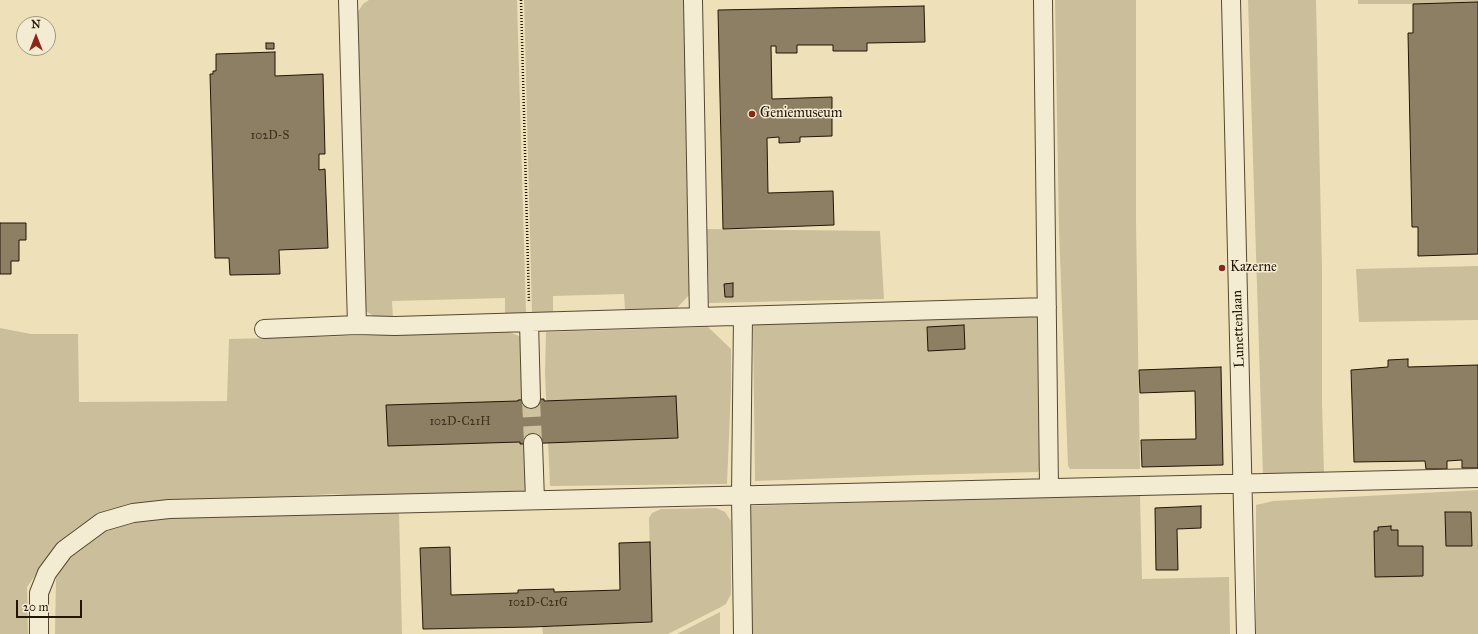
<!DOCTYPE html>
<style>
body{margin:0}
#map{position:relative;width:1478px;height:634px;overflow:hidden;background:#eee1ba;font-family:"IM FELL Great Primer",serif}
canvas{display:block}
.north{position:absolute;left:16px;top:16px;width:40px;height:40px;box-sizing:border-box;background:#f4ecd2;border:1px solid #a09680;border-radius:50%;rotate:0deg;font-size:11px;font-weight:700;line-height:16px;text-align:center;color:#221504}
.north::after{content:'';display:block;margin:auto;width:14px;height:18px;background:#8f2418;clip-path:polygon(50% 0,100% 100%,50% 72%,0 100%)}
.scale{position:absolute;left:16px;top:600px;width:66px;height:18px;box-sizing:border-box;border:2px solid #221504;border-top:0;padding-left:5px;font-size:12px;line-height:14px;white-space:nowrap;color:#221504;-webkit-text-stroke:3px #f4ecd2;paint-order:stroke}
</style>
<div id="map">
<canvas width="1478" height="634"></canvas>
<div class="north">N</div>
<div class="scale">20 m</div>
</div>
<script>
const g = document.querySelector('canvas').getContext('2d');
g.lineJoin = 'round';
function paint(path, color) { g.fillStyle = color; g.fill(path, 'evenodd'); }
const shape = rows => new Path2D(rows.map(r => 'M' + r).join(''));
function trace(path, color, width, dash) { g.strokeStyle = color; g.lineWidth = width; g.lineCap = dash ? 'butt' : 'round'; g.setLineDash(dash || []); g.stroke(path); }
function label(font, color, halo, rows, align = 'center') {
  g.font = font + ' "IM FELL Great Primer",serif'; g.lineWidth = 3; g.setLineDash([]); g.textBaseline = 'middle'; g.strokeStyle = halo; g.fillStyle = color; for (const [text, x, y, turn = 0] of rows) {
    g.save(); g.translate(x, y); g.rotate((+turn || 0) * Math.PI / 180); g.textAlign = isNaN(turn) ? turn : align; if (halo) g.strokeText(text, 0, 0); g.fillText(text, 0, 0); g.restore();
  }
}
paint(shape([
 [369,0,517,0,526,313,505,314,505,298,392,301,393,318,377,318,367,312,364,307,357,13,363,4],
 [524,0,685,0,693,291,676,309,625,310,624,294,553,296,553,313,532,313],
 [1055,0,1136,0,1136,221,1140,469,1070,469,1068,466,1059,231],
 [1248,0,1316,0,1322,269,1322,402,1324,474,1263,476],
 [1358,0,1478,0,1478,4,1358,4],
 [707,229,880,231,884,299,709,303],
 [1478,266,1478,320,1359,322,1356,269],
 [1038,315,1041,464,1038,472,918,475,755,481,753,324],
 [708,327,731,349,731,389,727,484,550,486,545,374,546,332],
 [0,328,31,334,78,334,79,402,227,401,229,339,509,332,519,336,525,344,528,493,365,496,332,494,193,502,99,515,69,534,52,552,27,587,28,634,0,634],
 [1478,490,1478,634,1256,634,1256,505,1273,501],
 [1140,495,1142,579,1229,577,1230,634,748,634,746,506,1046,497],
 [716,508,725,512,731,521,731,594,726,604,721,607,668,634,543,634,542,627,556,627,556,626,652,623,649,518,652,513,661,509],
 [399,512,402,634,55,634,56,578,75,551,105,530,139,519,180,515],
 [720,612,720,634,677,634]
]), '#cbbe9b');
const building = shape([
 [1478,2,1478,254,1418,256,1418,227,1412,227,1408,33,1413,33,1413,4,1478,2],
 [924,6,925,42,867,43,867,51,833,51,833,45,797,45,797,53,776,53,776,46,771,46,772,99,832,97,832,136,800,137,800,142,779,143,779,137,767,138,768,193,833,191,834,225,723,229,718,10,924,6],
 [266,43,274,43,274,49,266,49,266,43],
 [275,52,275,76,323,74,325,154,319,154,319,170,325,169,328,248,279,250,280,274,230,275,229,258,215,258,210,74,213,74,213,71,216,71,216,54,275,52],
 [0,223,26,223,26,240,19,240,19,261,11,261,11,274,0,274,0,223],
 [733,283,733,297,725,297,724,284,733,283],
 [964,325,965,349,928,351,927,327,964,325],
 [1408,359,1408,367,1478,365,1478,468,1462,468,1462,460,1447,461,1447,469,1426,469,1425,461,1354,462,1351,370,1388,367,1388,360,1408,359],
 [1221,367,1223,465,1142,467,1141,440,1196,439,1195,391,1140,393,1139,370,1221,367],
 [676,396,678,438,520,444,520,442,388,446,386,405,518,401,518,400,544,399,544,401,676,396],
 [1201,506,1201,528,1177,529,1178,570,1156,570,1155,508,1201,506],
 [1445,512,1471,512,1472,546,1446,546,1445,512],
 [1391,526,1391,530,1398,530,1398,546,1423,546,1423,576,1375,577,1374,531,1378,531,1378,527,1391,526],
 [650,542,652,622,532,627,423,629,420,548,450,547,451,595,518,593,518,590,554,589,554,592,620,590,619,543,650,542]
]);
paint(building, '#8c7f63');
trace(building, '#221504', 1);
trace(shape([
 [531,399,533,443]
]), '#cfc29f', 18, [18, 9]);
const street = shape([
 [348,0,357,325],
 [693,0,699,317,1047,307],
 [1043,0,1049,488],
 [1231,0,1246,634],
 [743,316,741,495,743,634],
 [529,322,531,399],
 [264,329,357,325,395,326,699,317],
 [533,443,535,500],
 [39,634,39,593,47,573,64,550,102,522,133,513,169,509,1478,478]
]);
trace(street, '#554832', 20);
trace(shape([
 [521,0,529,302]
]), '#221504', 2.5, [1, 2]);
trace(street, '#f4ecd2', 18);
for (const [x, y, r, color] of [
 [752,114,4,"#8f2418"],
 [1222,268,4,"#8f2418"]
]) { const dot = new Path2D(); dot.arc(x, y, r, 0, 2 * Math.PI); g.fillStyle = color; g.fill(dot); trace(dot, '#f4ecd2', 1.5); }
label('12px', '#3c301c', null, [
 ["102D-S",270,136],
 ["102D-C21H",460,422],
 ["102D-C21G",538,603]
]);
label('14px', '#221504', '#f4ecd2', [
 ["Geniemuseum",760,114],
 ["Kazerne",1230,268]
], 'left');
label('14px', '#221504', '#f4ecd2', [
 ["Lunettenlaan",1239,329,-92]
]);
</script>
